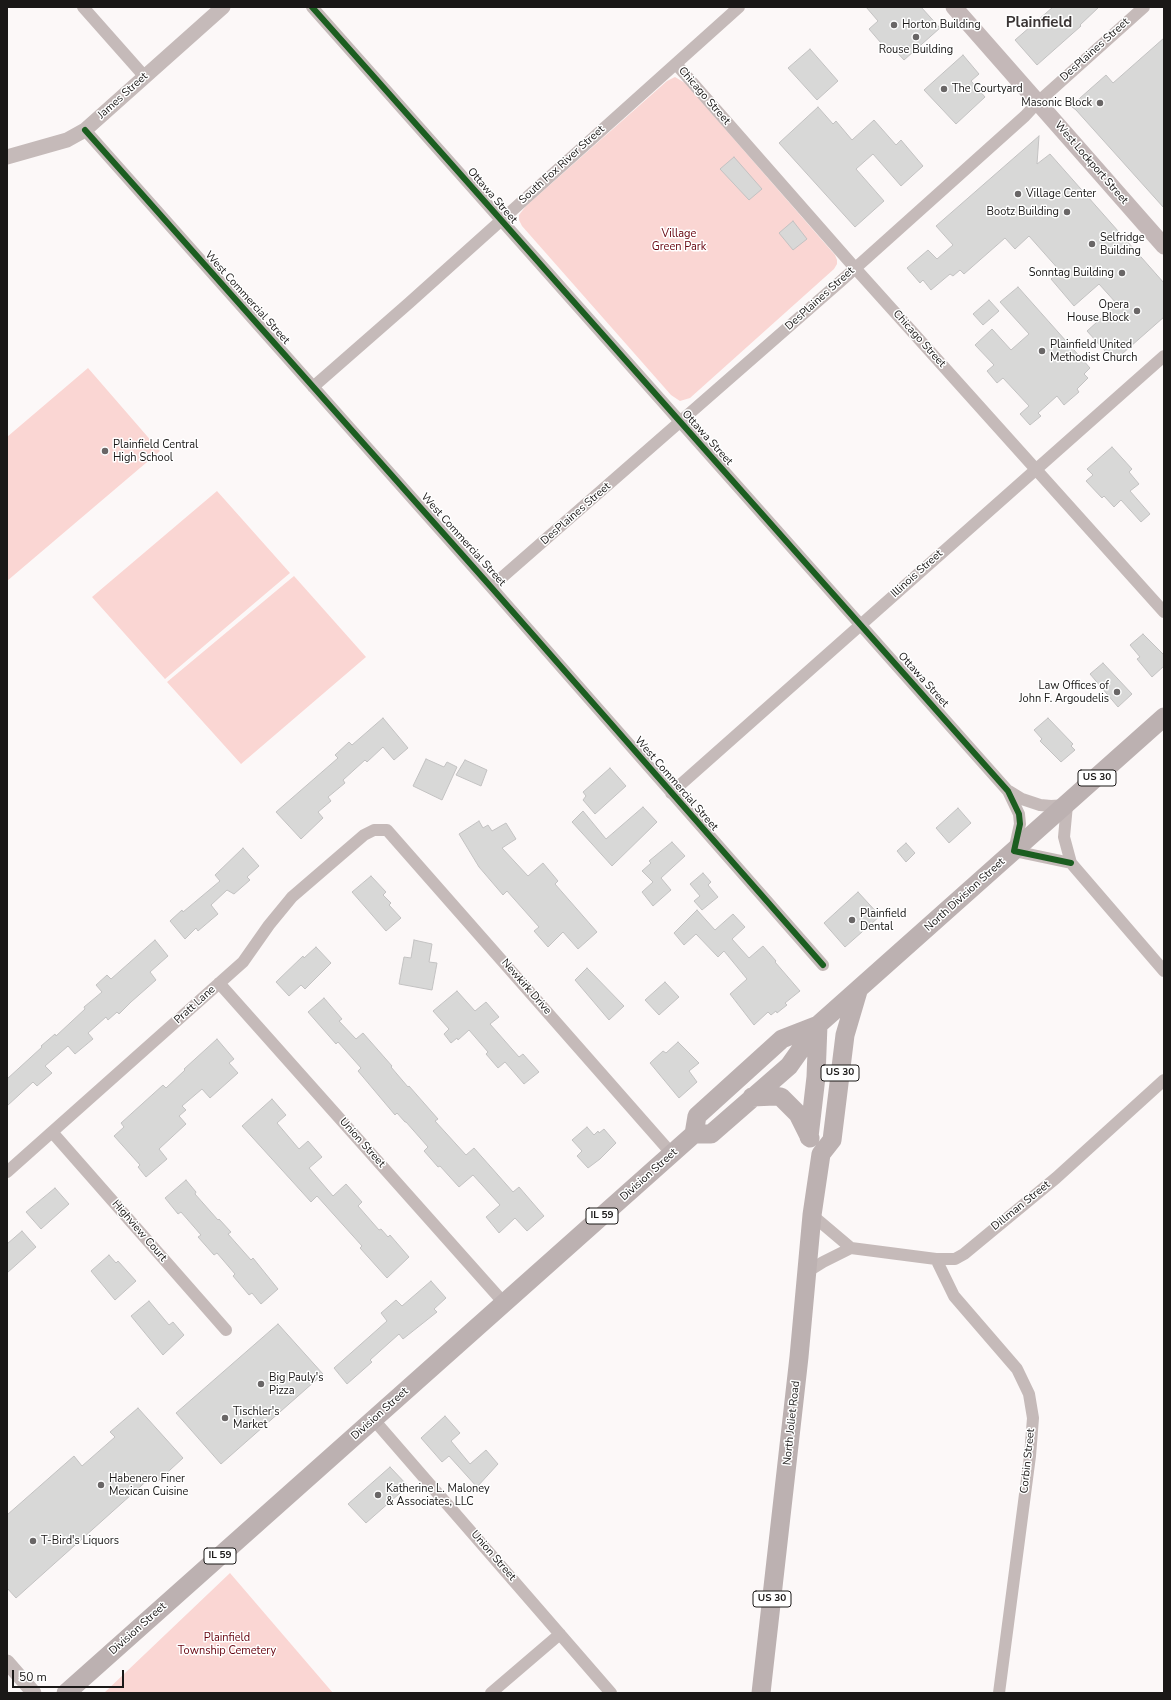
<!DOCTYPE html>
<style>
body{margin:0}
#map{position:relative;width:1171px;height:1700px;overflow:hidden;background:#fcf8f8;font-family:"Nunito Sans",sans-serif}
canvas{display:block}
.frame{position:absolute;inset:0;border:8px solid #1a1817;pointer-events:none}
.scale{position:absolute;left:12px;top:1670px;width:112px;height:18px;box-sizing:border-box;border:2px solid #1a1817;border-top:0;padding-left:5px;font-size:12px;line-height:14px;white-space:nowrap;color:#1a1817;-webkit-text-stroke:3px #fff;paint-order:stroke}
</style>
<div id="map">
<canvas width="1171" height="1700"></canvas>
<div class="frame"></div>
<div class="scale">50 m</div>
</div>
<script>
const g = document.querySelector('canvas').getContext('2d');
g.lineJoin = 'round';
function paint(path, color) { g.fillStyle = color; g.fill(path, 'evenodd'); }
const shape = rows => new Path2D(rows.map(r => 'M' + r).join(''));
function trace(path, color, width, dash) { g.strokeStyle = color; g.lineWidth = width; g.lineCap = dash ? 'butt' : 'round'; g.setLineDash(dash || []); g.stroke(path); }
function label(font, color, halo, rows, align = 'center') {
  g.font = font + ' "Nunito Sans",sans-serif'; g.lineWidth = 3; g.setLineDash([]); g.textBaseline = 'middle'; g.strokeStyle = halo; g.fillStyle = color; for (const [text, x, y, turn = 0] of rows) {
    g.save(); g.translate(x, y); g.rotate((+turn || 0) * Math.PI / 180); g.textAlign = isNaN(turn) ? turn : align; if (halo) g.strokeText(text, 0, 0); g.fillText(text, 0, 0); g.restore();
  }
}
paint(shape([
 [675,77,685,83,835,255,837,260,837,264,834,269,690,398,680,401,671,395,522,226,519,220,519,215,526,206,667,81],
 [88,368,160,451,7,581,7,437],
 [217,491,290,573,165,679,92,597],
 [294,576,366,657,241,764,167,682],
 [230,1573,333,1693,104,1693]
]), '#fad6d3');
const building = shape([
 [866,7,921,7,940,28,904,60,891,46,887,50,869,29,878,21,866,7],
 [1053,7,1099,7,1080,25,1081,26,1037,65,1015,40,1053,7],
 [1164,38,1164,208,1076,110,1071,106,1106,75,1113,83,1164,38],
 [810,49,838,81,817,100,788,68,810,49],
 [963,55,979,74,971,81,985,97,956,124,924,90,963,55],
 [818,107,833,124,836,121,852,140,874,120,896,145,901,140,923,166,901,186,873,154,856,169,884,201,855,227,779,143,818,107],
 [1039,136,1037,164,1050,154,1164,283,1164,317,1114,361,1087,331,1117,304,1099,284,1074,306,1051,279,1060,271,1029,236,1015,249,1005,238,964,274,960,270,953,276,950,274,931,290,923,280,920,283,907,268,928,250,937,259,953,245,936,226,1039,136],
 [734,157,762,189,749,200,720,169,734,157],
 [793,221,807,239,793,250,779,233,793,221],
 [1018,287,1090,368,1084,374,1088,378,1077,389,1079,392,1064,405,1057,396,1038,413,1041,416,1030,425,1020,414,1029,406,1003,378,997,383,987,371,994,365,975,345,992,329,1011,350,1029,334,1000,302,1018,287],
 [989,300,999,311,983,325,973,314,989,300],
 [1112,447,1132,469,1129,472,1139,484,1130,491,1150,514,1141,522,1121,500,1114,507,1104,496,1102,498,1086,481,1093,475,1087,469,1112,447],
 [1143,634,1164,655,1164,666,1152,677,1137,659,1140,657,1130,645,1143,634],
 [1103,663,1132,694,1118,707,1090,674,1103,663],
 [383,718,408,748,394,760,383,747,367,762,365,760,343,780,345,783,328,797,331,801,318,812,323,818,301,839,276,812,338,758,335,755,349,742,352,745,383,718],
 [1048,718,1073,744,1071,746,1075,750,1061,762,1040,741,1042,739,1034,730,1048,718],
 [426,759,444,767,447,762,457,767,442,800,413,786,426,759],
 [465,760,487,770,481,786,456,775,465,760],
 [610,768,626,786,595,814,583,800,586,796,583,792,610,768],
 [643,807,657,822,612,866,572,822,583,811,606,839,643,807],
 [958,808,971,823,949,843,936,828,958,808],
 [479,821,483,828,488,825,492,831,506,823,516,839,502,848,528,876,543,863,558,881,555,884,597,932,578,949,563,932,548,947,534,931,539,927,507,891,503,895,479,867,459,834,479,821],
 [672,842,685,856,661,878,671,890,653,906,642,892,653,882,642,871,651,863,649,861,672,842],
 [906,843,915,853,906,862,897,851,906,843],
 [243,848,259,866,247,877,250,880,234,894,227,890,211,905,218,914,198,931,196,928,185,939,170,921,182,910,183,912,220,881,215,875,243,848],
 [703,873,711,882,708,885,718,897,702,910,694,901,700,896,690,884,703,873],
 [371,876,386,892,383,895,391,903,389,905,401,918,386,931,352,892,371,876],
 [858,892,880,916,845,947,824,923,858,892],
 [697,910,715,930,733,914,745,927,732,939,749,958,763,946,776,961,775,962,800,991,785,1003,787,1005,777,1013,776,1011,771,1015,768,1012,754,1025,730,994,747,979,724,951,718,957,696,934,684,945,674,933,697,910],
 [155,940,168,956,150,972,156,980,131,1002,119,1014,117,1012,108,1020,106,1017,88,1033,93,1039,75,1054,68,1046,45,1066,52,1073,37,1086,33,1082,7,1106,7,1079,42,1047,41,1046,55,1034,56,1036,85,1009,84,1007,102,992,96,985,107,975,111,979,155,940],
 [414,940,432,944,429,962,437,963,432,990,399,984,404,957,411,958,414,940],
 [316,947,331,963,305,989,301,985,289,996,276,982,303,956,304,958,316,947],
 [587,968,624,1006,609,1020,575,980,587,968],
 [665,982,679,997,659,1015,645,1000,665,982],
 [457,991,475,1011,486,1002,499,1017,490,1024,519,1057,523,1054,539,1072,524,1084,505,1062,498,1068,486,1054,488,1052,469,1030,458,1040,457,1038,451,1043,444,1034,449,1029,433,1011,457,991],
 [324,998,342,1019,339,1021,356,1039,363,1033,392,1066,391,1067,408,1087,409,1086,438,1119,435,1121,466,1155,474,1148,513,1192,519,1187,544,1216,527,1231,515,1218,499,1233,486,1217,500,1205,473,1175,459,1187,440,1166,438,1167,424,1151,428,1147,406,1122,405,1122,397,1113,395,1115,358,1071,361,1068,338,1042,336,1044,308,1012,324,998],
 [217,1039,234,1059,229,1063,238,1073,210,1098,202,1089,182,1106,186,1110,179,1116,186,1124,159,1149,167,1159,146,1177,138,1167,140,1165,114,1136,124,1127,121,1123,163,1085,166,1088,185,1070,184,1069,217,1039],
 [678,1042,699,1063,689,1071,697,1082,679,1098,650,1063,663,1051,666,1053,678,1042],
 [272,1099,286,1115,277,1123,299,1149,308,1141,322,1157,309,1168,333,1196,346,1184,362,1202,358,1206,379,1230,381,1229,388,1237,390,1235,409,1257,387,1278,360,1248,362,1246,317,1196,311,1202,242,1126,272,1099],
 [587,1127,594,1135,598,1131,599,1133,604,1129,616,1143,600,1159,588,1168,577,1156,582,1151,572,1140,587,1127],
 [186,1180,196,1192,195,1194,218,1220,219,1219,231,1232,228,1234,251,1260,253,1258,278,1289,261,1304,252,1293,249,1295,233,1276,235,1274,217,1253,214,1255,198,1237,201,1235,181,1212,178,1214,165,1198,186,1180],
 [55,1188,69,1204,41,1229,26,1212,55,1188],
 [22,1231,36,1247,7,1273,7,1244,22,1231],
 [109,1255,116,1263,118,1261,136,1281,115,1300,91,1271,109,1255],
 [431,1281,446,1298,434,1309,437,1312,403,1339,399,1334,370,1360,372,1362,347,1384,334,1368,387,1321,381,1313,396,1300,402,1306,431,1281],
 [149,1301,169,1325,173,1322,184,1335,163,1355,131,1316,149,1301],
 [278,1324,323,1374,221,1464,176,1413,278,1324],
 [138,1408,183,1458,157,1482,151,1477,16,1598,7,1588,7,1515,74,1456,82,1466,115,1437,110,1432,138,1408],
 [445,1416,460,1433,451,1441,470,1464,486,1450,498,1464,477,1487,449,1456,442,1462,421,1438,445,1416],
 [390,1467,408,1486,366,1523,348,1504,390,1467]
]);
paint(building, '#d8d8d7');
trace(building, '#c3c2c2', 1);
trace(shape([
 [83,7,145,77],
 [312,7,1008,791,1019,814,1020,824,1014,851,1071,863],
 [676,64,855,268,1164,612],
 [85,130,491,587,823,965],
 [313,387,409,303,739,7],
 [491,587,841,281,1025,116,1038,102,1144,7],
 [1009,791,1022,799,1040,805,1051,806,1067,805,1064,837,1071,863,1164,971],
 [671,793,1164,356],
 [219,983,504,1303],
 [52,1132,226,1330],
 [7,1172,243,962,269,925,292,897,364,835,374,830,387,830,672,1154],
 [812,1215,851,1248,936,1259,955,1259,964,1254,1056,1178,1164,1080],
 [936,1259,954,1296,1017,1369,1029,1394,1033,1418,1030,1456,999,1693],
 [807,1272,823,1262,851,1248],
 [374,1420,611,1693],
 [491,1693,560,1634]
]), '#c5bab9', 12);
trace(shape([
 [7,157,67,140,85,130,223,7],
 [7,1662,34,1693]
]), '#c5bab9', 15);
trace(shape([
 [954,7,1164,246]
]), '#c4b8b8', 17);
trace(shape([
 [752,1097,775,1096,781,1097,798,1114,810,1138],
 [694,1134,711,1134,789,1066,818,1025,1164,717],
 [809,1137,816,1077,818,1025],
 [66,1693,694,1134,697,1116,782,1039,818,1025],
 [761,1693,799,1357,812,1215,821,1154,832,1140,845,1035,858,991]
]), '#bcb1b1', 19);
trace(shape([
 [312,7,1008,791,1019,814,1020,824,1014,851,1071,863],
 [85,130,491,587,823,965]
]), '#1b5e20', 6);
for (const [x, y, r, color] of [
 [894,25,4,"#696666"],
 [916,37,4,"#696666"],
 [944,89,4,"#696666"],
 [1100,103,4,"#696666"],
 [1018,194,4,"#696666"],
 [1067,212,4,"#696666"],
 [1092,244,4,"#696666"],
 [1122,273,4,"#696666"],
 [1137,311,4,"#696666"],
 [1042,351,4,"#696666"],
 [105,451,4,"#696666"],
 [1117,692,4,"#696666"],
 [852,920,4,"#696666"],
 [261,1384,4,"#696666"],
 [225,1418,4,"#696666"],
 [101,1485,4,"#696666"],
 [378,1495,4,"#696666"],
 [33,1541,4,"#696666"]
]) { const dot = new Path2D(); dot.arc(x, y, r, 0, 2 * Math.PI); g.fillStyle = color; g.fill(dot); trace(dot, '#fff', 1.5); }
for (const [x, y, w] of [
 [1097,778,38],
 [840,1073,38],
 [602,1216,32],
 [220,1556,32],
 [772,1599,38]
]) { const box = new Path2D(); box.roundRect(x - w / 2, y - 8, w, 16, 3); g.fillStyle = '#fff'; g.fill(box); trace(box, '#1a1817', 1); }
label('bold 10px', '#1a1817', null, [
 ["US 30",1097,778],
 ["US 30",840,1073],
 ["IL 59",602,1216],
 ["IL 59",220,1556],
 ["US 30",772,1599]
]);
label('11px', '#1a1817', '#fff', [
 ["Horton Building",902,25],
 ["Rouse Building",916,50,"center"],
 ["The Courtyard",952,89],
 ["Masonic Block",1092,103,"right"],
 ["Village Center",1026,194],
 ["Bootz Building",1059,212,"right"],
 ["Selfridge",1100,238],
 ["Building",1100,251],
 ["Sonntag Building",1114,273,"right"],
 ["Opera",1129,305,"right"],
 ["House Block",1129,318,"right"],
 ["Plainfield United",1050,345],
 ["Methodist Church",1050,358],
 ["Plainfield Central",113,445],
 ["High School",113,458],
 ["Law Offices of",1109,686,"right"],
 ["John F. Argoudelis",1109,699,"right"],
 ["Plainfield",860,914],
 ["Dental",860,927],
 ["Big Pauly's",269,1378],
 ["Pizza",269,1391],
 ["Tischler's",233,1412],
 ["Market",233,1425],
 ["Habenero Finer",109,1479],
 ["Mexican Cuisine",109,1492],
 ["Katherine L. Maloney",386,1489],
 ["& Associates, LLC",386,1502],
 ["T-Bird's Liquors",41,1541]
], 'left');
label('11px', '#1a1817', '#fff', [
 ["DesPlaines Street",1095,50,-42],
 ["James Street",123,96,-42],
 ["Chicago Street",704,96,49],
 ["West Lockport Street",1091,163,49],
 ["South Fox River Street",562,165,-42],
 ["Ottawa Street",492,196,49],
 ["West Commercial Street",247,298,48],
 ["DesPlaines Street",820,299,-42],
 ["Chicago Street",919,339,48],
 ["Ottawa Street",707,438,48],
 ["DesPlaines Street",576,514,-41],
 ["West Commercial Street",463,540,48],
 ["Illinois Street",917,574,-42],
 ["Ottawa Street",923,680,48],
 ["West Commercial Street",676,784,49],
 ["North Division Street",965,895,-42],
 ["Newkirk Drive",526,987,49],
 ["Pratt Lane",195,1005,-42],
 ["Union Street",362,1143,48],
 ["Division Street",649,1175,-42],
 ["Dillman Street",1021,1206,-39],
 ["Highview Court",139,1231,49],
 ["Division Street",380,1414,-42],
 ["North Joliet Road",792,1423,-84],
 ["Corbin Street",1028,1461,-84],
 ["Union Street",493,1556,49],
 ["Division Street",138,1629,-42]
]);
label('11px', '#65020d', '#fff', [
 ["Village",679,234],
 ["Green Park",679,247],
 ["Plainfield",227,1638],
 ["Township Cemetery",227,1651]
]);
label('bold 15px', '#3a3434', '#fff', [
 ["Plainfield",1039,23]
]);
</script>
